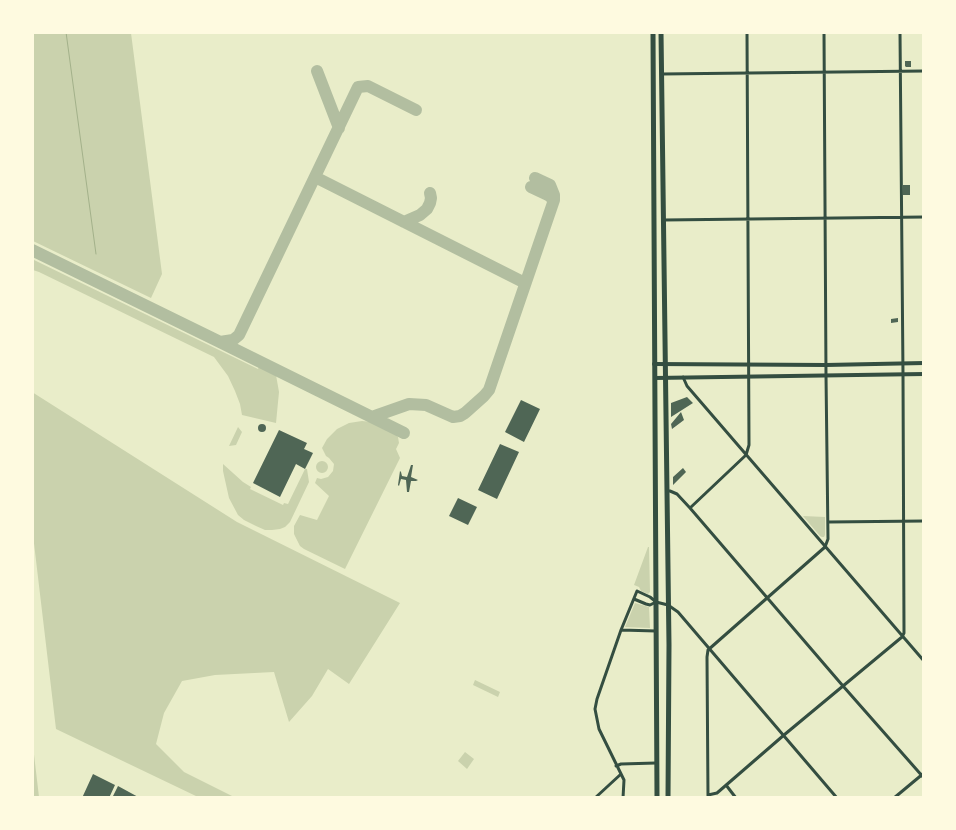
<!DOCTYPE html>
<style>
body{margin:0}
#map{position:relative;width:956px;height:830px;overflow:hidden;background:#e9edc9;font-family:Manrope,sans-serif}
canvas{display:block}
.frame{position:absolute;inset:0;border:34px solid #fefae0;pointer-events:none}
</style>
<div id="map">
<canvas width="956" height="830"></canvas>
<div class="frame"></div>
</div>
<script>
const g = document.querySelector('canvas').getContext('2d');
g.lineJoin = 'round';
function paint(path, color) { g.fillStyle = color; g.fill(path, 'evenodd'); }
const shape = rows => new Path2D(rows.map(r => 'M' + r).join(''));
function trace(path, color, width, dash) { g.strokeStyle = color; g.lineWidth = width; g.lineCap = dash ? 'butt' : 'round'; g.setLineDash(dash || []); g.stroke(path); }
paint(shape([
 [32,33,131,33,162,274,151,298,33,241],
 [32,259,258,369,259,366,276,375,279,392,276,423,242,415,240,404,235,391,228,376,214,357,39,272,33,270],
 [32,392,237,522,400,603,349,684,328,669,312,696,289,722,274,672,215,675,182,681,164,713,156,744,184,772,234,797,198,797,56,729,33,535],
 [362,421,372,422,395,433,398,437,399,443,396,449,400,458,345,569,304,549,300,546,294,534,294,526,300,515,317,520,329,496,315,483,317,478,321,479,328,477,333,471,334,464,329,458,326,456,322,448,327,439,337,429,349,423],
 [238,427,242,432,236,445,229,446],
 '316 467a6 6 0 1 1 12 0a6 6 0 1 1-12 0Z',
 [223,464,243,482,251,487,250,489,283,505,284,503,288,504,305,469,307,469,309,482,290,522,285,527,280,529,272,530,265,530,256,526,244,520,238,515,229,498,223,471],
 [803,516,825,517,825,535,824,537,822,537,820,536],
 [648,547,649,547,650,592,648,594,641,591,639,587,634,585],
 [635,603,649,607,650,628,625,627],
 [475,680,500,692,498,697,473,685],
 [32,746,33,746,39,797,33,797],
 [465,752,474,759,467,769,458,761]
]), '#cad2ad');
trace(shape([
 [66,32,96,254]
]), '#a3b18a', 1);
trace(shape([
 [317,71,339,128],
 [315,177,525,283],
 [531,187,548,195,554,200],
 [404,222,420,215,427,209,430,203,431,198,430,193],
 [32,250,220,342,233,340,239,335,358,87,368,86,416,110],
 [220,342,404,433],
 [372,417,409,404,426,405,453,417,460,416,465,413,484,396,489,390,554,200,554,195,550,185,535,178]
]), '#b2bea0', 12);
paint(shape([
 [905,61,911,61,911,67,906,67,905,66],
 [903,185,910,185,910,195,903,195],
 [898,318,898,322,891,323,891,319],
 [687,397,693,403,671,417,671,403],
 [521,400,540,409,524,442,505,432],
 [681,412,684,420,672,429,671,424],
 '258 428a4 4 0 1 1 8 0a4 4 0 1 1-8 0Z',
 [279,430,307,443,304,449,313,453,305,469,296,464,280,497,253,483],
 [500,444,519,452,497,499,478,490],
 [411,465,413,465,411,477,418,480,416,481,411,481,409,492,407,492,406,480,401,479,399,486,398,485,400,471,401,472,402,476,407,477],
 [683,468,686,472,673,485,673,477],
 [458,498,477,507,468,525,449,516],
 [93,774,115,785,109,798,82,798],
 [118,786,140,798,112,798]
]), '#4f6655');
trace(shape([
 [662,74,924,71],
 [664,220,924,217],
 [683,377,687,386,924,661],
 [667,491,670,491,677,494,690,508,843,686,924,778],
 [690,508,746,455,749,445,747,32],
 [829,522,924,521],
 [634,599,646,604,650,605,656,602],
 [656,602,668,605,678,612,837,798],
 [621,630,656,631],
 [616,766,621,764,656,763],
 [726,785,736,798],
 [708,795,717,793,784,735,902,637,904,633,903,374,900,32],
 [708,797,707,657,708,650,825,547,828,539,826,375,824,32],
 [595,798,621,774],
 [623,798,624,780,599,729,595,709,597,699,621,630,637,591,650,597,655,601],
 [894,798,924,773]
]), '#344e41', 3);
trace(shape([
 [654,364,826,365,924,363],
 [655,378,924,374]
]), '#344e41', 4);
trace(shape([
 [653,32,657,798],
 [661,32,669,645,668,798]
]), '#344e41', 5);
</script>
